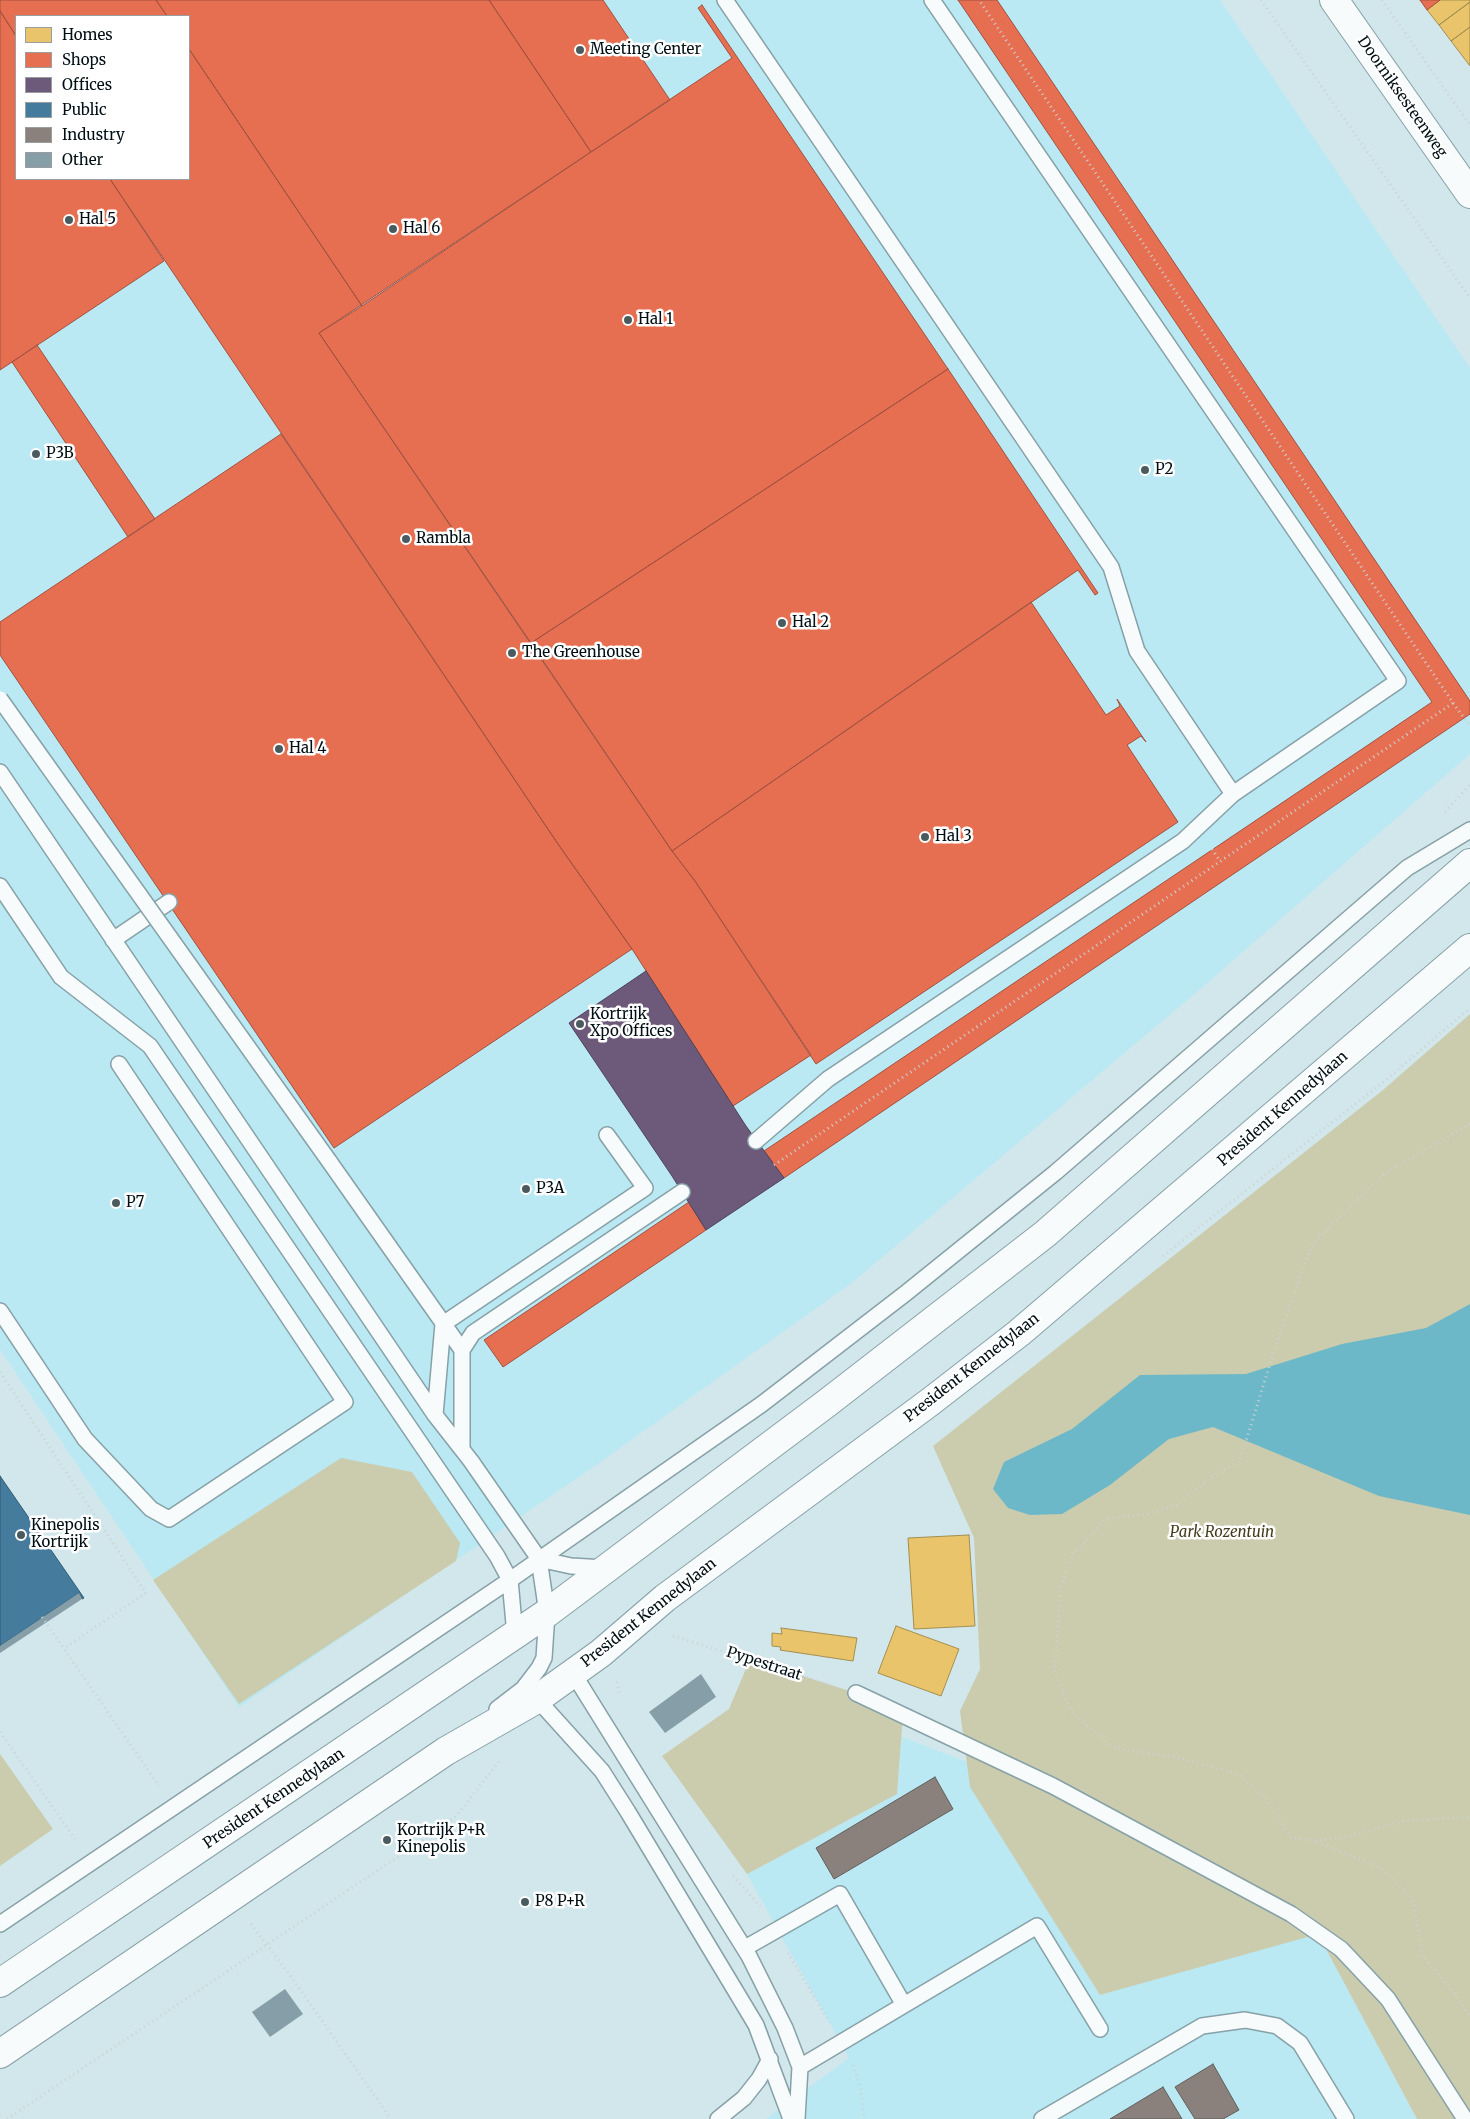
<!DOCTYPE html>
<style>
body{margin:0}
#map{position:relative;width:1470px;height:2119px;overflow:hidden;background:#d2e7ec;font-family:Merriweather,serif}
canvas{display:block}
.legend{position:absolute;left:15px;top:15px;width:175px;height:165px;box-sizing:border-box;background:#fff;border:1px solid #999fa1;margin:0;padding:6px 9px;list-style:none;font-size:15px;color:#000f14}
.legend li{display:flex;align-items:center;gap:10px;height:25px}
.legend b{width:25px;border:1px solid #999fa1}
</style>
<div id="map">
<canvas width="1470" height="2119"></canvas>
<ul class="legend">
<li><b style="height:14px;background:#e9c46a"></b>Homes</li>
<li><b style="height:14px;background:#e76f51"></b>Shops</li>
<li><b style="height:14px;background:#6d597a"></b>Offices</li>
<li><b style="height:14px;background:#457b9d"></b>Public</li>
<li><b style="height:14px;background:#8a817c"></b>Industry</li>
<li><b style="height:14px;background:#859ea8"></b>Other</li>
</ul>
</div>
<script>
const g = document.querySelector('canvas').getContext('2d');
g.lineJoin = 'round';
function paint(path, color) { g.fillStyle = color; g.fill(path, 'evenodd'); }
const shape = rows => new Path2D(rows.map(r => 'M' + r).join(''));
function trace(path, color, width, dash) { g.strokeStyle = color; g.lineWidth = width; g.lineCap = dash ? 'butt' : 'round'; g.setLineDash(dash || []); g.stroke(path); }
function label(font, color, halo, rows, align = 'center') {
  g.font = font + ' Merriweather,serif'; g.lineWidth = 5; g.setLineDash([]); g.textBaseline = 'middle'; g.strokeStyle = halo; g.fillStyle = color; for (const [text, x, y, turn = 0] of rows) {
    g.save(); g.translate(x, y); g.rotate((+turn || 0) * Math.PI / 180); g.textAlign = isNaN(turn) ? turn : align; if (halo) g.strokeText(text, 0, 0); g.fillText(text, 0, 0); g.restore();
  }
}
paint(shape([
 [0,0,1220,0,1470,368,1470,754,1198,991,853,1282,582,1475,239,1707,0,1349],
 [16,16,189,16,189,179,16,179],
 [902,1737,967,1762,970,1787,1318,1934,1417,2119,766,2119,849,2058,747,1874,897,1794]
]), '#bae8f3');
paint(shape([
 [1470,1014,1470,2119,1417,2119,1318,1934,1100,1995,970,1787,960,1711,980,1669,974,1538,933,1446,1383,1090],
 [341,1458,412,1472,460,1543,456,1561,239,1704,153,1580],
 [750,1659,856,1693,903,1715,897,1794,747,1874,662,1756,729,1709],
 [0,1754,53,1829,0,1866]
]), '#cbccad');
paint(shape([
 [1470,1304,1470,1515,1379,1496,1213,1427,1169,1439,1110,1485,1062,1514,1030,1515,1008,1508,993,1489,1004,1462,1072,1429,1140,1375,1246,1374,1342,1344,1426,1328]
]), '#6cb8c9');
const homes = shape([
 [1440,0,1470,0,1470,2,1439,25,1427,10,1440,0],
 [1470,2,1470,27,1451,41,1439,25,1470,2],
 [1470,27,1470,66,1451,41,1470,27],
 [969,1535,975,1626,914,1629,908,1538,969,1535],
 [896,1626,959,1649,941,1696,878,1673,896,1626],
 [781,1628,857,1638,853,1661,780,1650,781,1647,772,1646,772,1633,782,1634,781,1628]
]);
paint(homes, '#e9c46a');
trace(homes, '#a38e50', 1);
const shops = shape([
 [0,0,156,0,167,16,16,16,16,36,0,11,0,0],
 [156,0,489,0,591,152,362,306,189,49,189,16,167,16,156,0],
 [489,0,603,0,670,100,591,152,489,0],
 [958,0,997,0,1470,701,1470,714,784,1178,764,1151,1432,702,958,0],
 [1420,0,1440,0,1427,10,1420,0],
 [702,5,948,369,531,643,319,333,732,58,698,8,702,5],
 [0,11,16,36,16,179,110,179,164,261,0,370,0,11],
 [189,49,362,306,319,333,672,851,695,881,811,1055,733,1106,632,949,558,844,110,179,189,179,189,49],
 [37,345,155,519,128,537,12,362,37,345],
 [948,369,1098,593,1095,595,1078,570,672,851,531,643,948,369],
 [281,434,558,844,632,949,334,1148,0,655,0,622,281,434],
 [1031,602,1106,715,1120,706,1117,699,1146,742,1141,736,1127,745,1178,822,816,1064,695,881,672,851,1031,602],
 [689,1202,706,1230,503,1367,484,1340,689,1202]
]);
paint(shops, '#e76f51');
trace(shops, '#a2523f', 1);
const offices = shape([
 [646,971,746,1126,784,1178,706,1230,672,1176,569,1023,646,971]
]);
paint(offices, '#6d597a');
trace(offices, '#4c435b', 1);
const public = shape([
 [0,1476,84,1598,82,1599,79,1593,0,1646,0,1476]
]);
paint(public, '#457b9d');
trace(public, '#305b74', 1);
const industry = shape([
 [935,1777,953,1809,834,1879,816,1848,935,1777],
 [1213,2064,1239,2110,1223,2119,1195,2119,1175,2087,1213,2064],
 [1163,2087,1182,2119,1110,2119,1163,2087]
]);
paint(industry, '#8a817c');
trace(industry, '#615f5d', 1);
paint(shape([
 [79,1593,82,1599,0,1653,0,1646],
 [701,1674,716,1697,665,1733,649,1712],
 [285,1989,303,2014,270,2037,252,2012]
]), '#859ea8');
const lane = shape([
 [725,0,1111,567,1137,651,1233,794,1398,681,932,0],
 [0,772,435,1415,471,1461,539,1559,547,1613,544,1658,539,1668,523,1689,497,1709],
 [0,886,61,977,150,1046,497,1556,510,1580,515,1635],
 [113,940,169,902],
 [756,1141,828,1079,1183,841,1233,794],
 [329,1161,462,1350],
 [0,1311,85,1439,151,1509,169,1519,345,1402,119,1064],
 [443,1324,645,1188,607,1135],
 [435,1415,443,1324],
 [462,1448,462,1350,473,1333,682,1192],
 [539,1559,571,1566,605,1568],
 [573,1673,749,1956,785,2028,800,2067,797,2119],
 [856,1693,1053,1786,1291,1914,1341,1949,1388,1999,1465,2119],
 [537,1699,602,1771,628,1812,756,2025,791,2119],
 [0,1924,510,1580,762,1404,906,1293,1056,1172,1407,868,1470,830],
 [745,1948,840,1894,904,2005,800,2067],
 [904,2005,1037,1926,1100,2029],
 [718,2119,744,2098,759,2079,770,2059],
 [1042,2119,1202,2026,1245,2020,1277,2026,1300,2043,1346,2119]
]);
const secondary = shape([
 [0,1983,547,1613,827,1403,1045,1234,1470,863],
 [0,2054,446,1751,537,1699,601,1653,665,1598,930,1402,1019,1333,1470,948]
]);
const primary = shape([
 [1334,0,1470,194]
]);
trace(lane, '#86a1a7', 18);
trace(secondary, '#86a1a7', 30);
trace(primary, '#86a1a7', 30);
trace(shape([
 [1261,0,1470,298],
 [1382,0,1470,125],
 [1453,703,1470,726],
 [1445,812,1470,785],
 [1212,849,1220,861],
 [1470,1124,1384,1174,1312,1244,1275,1348,1240,1460,1209,1479,1177,1505,1149,1514,1106,1519,1073,1554,1060,1590,1055,1673,1070,1710,1112,1747,1179,1758,1239,1774,1267,1800,1291,1837,1315,1841,1350,1836,1404,1821,1470,1817],
 [774,1165,1453,703,979,0],
 [1163,1256,1387,1079,1470,1008],
 [0,1372,146,1593,63,1649],
 [42,1617,159,1786],
 [673,1636,831,1685],
 [617,1682,620,1696],
 [0,1732,75,1839],
 [1317,1842,1381,1868,1413,1899,1422,1955,1456,1995,1470,2017],
 [733,1876,762,1908],
 [251,1924,292,1978,391,2119],
 [788,1953,828,2020],
 [853,2065,861,2090,864,2119],
 [7,2119,435,1832,457,1815,501,1759]
]), '#ccd2d3', 3, [1, 4]);
trace(lane, '#f8fbfc', 15);
trace(secondary, '#f8fbfc', 28);
trace(primary, '#f8fbfc', 28);
const laneBridge = shape([
 [0,699,329,1161]
]);
trace(laneBridge, '#86a1a7', 18, []);
trace(laneBridge, '#f8fbfc', 15);
for (const [x, y, r, color] of [
 [580,50,5,"#4a5b60"],
 [69,220,5,"#4a5b60"],
 [393,229,5,"#4a5b60"],
 [628,320,5,"#4a5b60"],
 [36,454,5,"#4a5b60"],
 [1145,470,5,"#4a5b60"],
 [406,539,5,"#4a5b60"],
 [782,623,5,"#4a5b60"],
 [512,653,5,"#4a5b60"],
 [279,749,5,"#4a5b60"],
 [925,837,5,"#4a5b60"],
 [580,1024,5,"#4a5b60"],
 [526,1189,5,"#4a5b60"],
 [116,1203,5,"#4a5b60"],
 [21,1535,5,"#4a5b60"],
 [387,1840,5,"#4a5b60"],
 [525,1902,5,"#4a5b60"]
]) { const dot = new Path2D(); dot.arc(x, y, r, 0, 2 * Math.PI); g.fillStyle = color; g.fill(dot); trace(dot, '#fff', 2); }
label('15px', '#000f14', '#fff', [
 ["Meeting Center",590,50],
 ["Hal 5",79,220],
 ["Hal 6",403,229],
 ["Hal 1",638,320],
 ["P3B",46,454],
 ["P2",1155,470],
 ["Rambla",416,539],
 ["Hal 2",792,623],
 ["The Greenhouse",522,653],
 ["Hal 4",289,749],
 ["Hal 3",935,837],
 ["Kortrijk",590,1015],
 ["Xpo Offices",590,1032],
 ["P3A",536,1189],
 ["P7",126,1203],
 ["Kinepolis",31,1526],
 ["Kortrijk",31,1543],
 ["Kortrijk P+R",397,1831],
 ["Kinepolis",397,1848],
 ["P8 P+R",535,1902]
], 'left');
label('15px', '#000f14', '#fff', [
 ["Doorniksesteenweg",1402,97,55],
 ["President Kennedylaan",1283,1109,-41],
 ["President Kennedylaan",972,1368,-38],
 ["President Kennedylaan",649,1613,-38],
 ["Pypestraat",764,1664,18],
 ["President Kennedylaan",274,1799,-34]
]);
label('italic 15px', '#443b1b', '#fff', [
 ["Park Rozentuin",1222,1533]
]);
</script>
